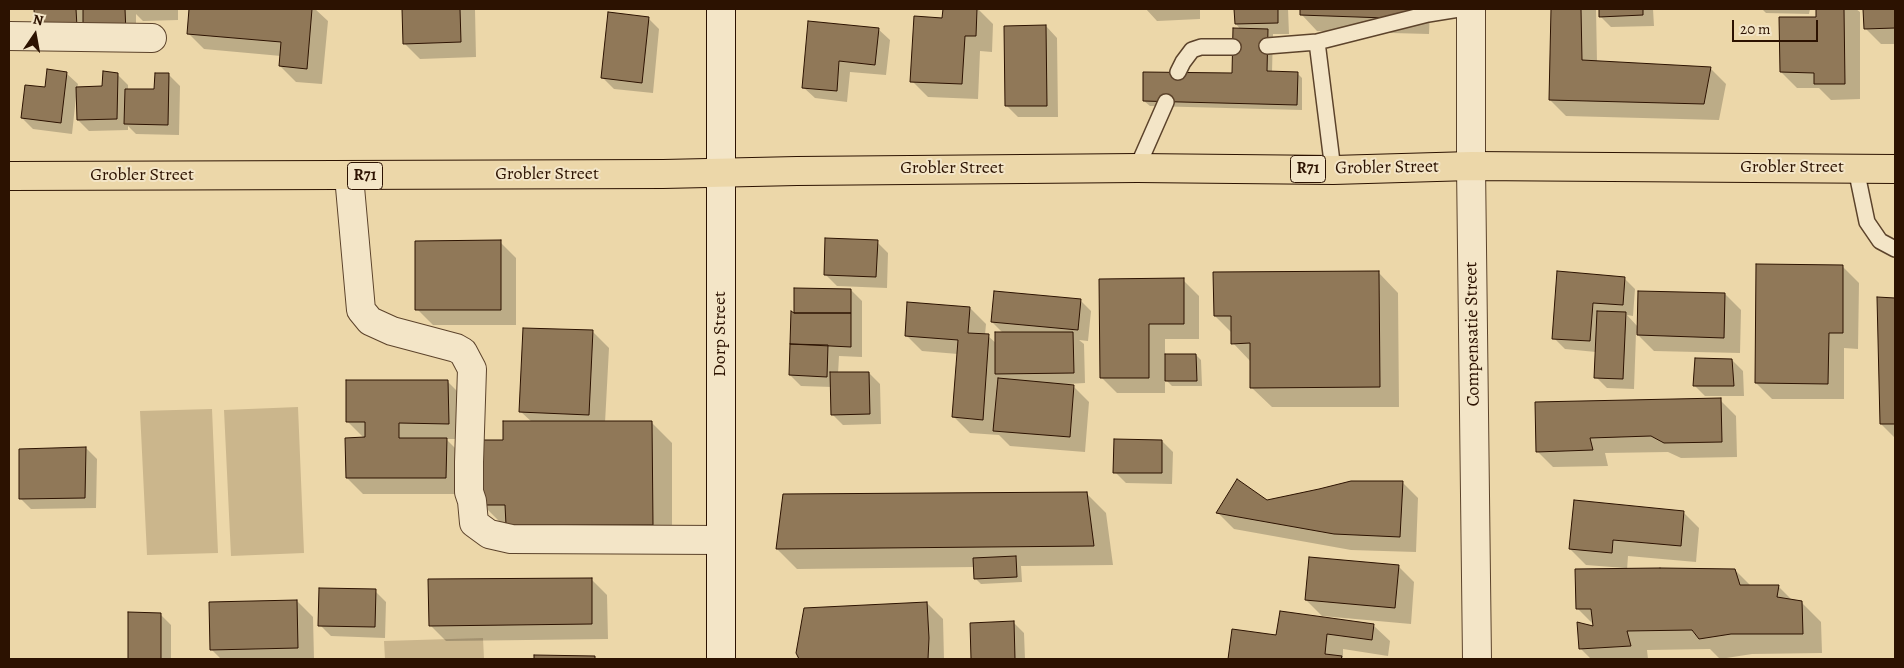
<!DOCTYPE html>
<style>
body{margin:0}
#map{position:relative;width:1904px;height:668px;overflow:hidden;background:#ecd7a9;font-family:Alegreya,serif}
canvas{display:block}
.frame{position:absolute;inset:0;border:10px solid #2c1201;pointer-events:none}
.north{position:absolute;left:10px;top:10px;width:50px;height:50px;-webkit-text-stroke:4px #f3e5c7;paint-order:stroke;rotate:12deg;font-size:14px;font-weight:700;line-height:20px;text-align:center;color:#2c1201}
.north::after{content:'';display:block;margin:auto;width:18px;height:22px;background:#2c1201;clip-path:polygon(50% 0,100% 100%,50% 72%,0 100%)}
.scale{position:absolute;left:1732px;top:20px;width:86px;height:22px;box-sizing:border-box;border:2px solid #2c1201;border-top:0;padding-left:6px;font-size:15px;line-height:18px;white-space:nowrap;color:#2c1201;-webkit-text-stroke:4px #f3e5c7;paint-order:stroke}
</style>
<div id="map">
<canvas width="1904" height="668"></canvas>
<div class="frame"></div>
<div class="north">N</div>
<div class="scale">20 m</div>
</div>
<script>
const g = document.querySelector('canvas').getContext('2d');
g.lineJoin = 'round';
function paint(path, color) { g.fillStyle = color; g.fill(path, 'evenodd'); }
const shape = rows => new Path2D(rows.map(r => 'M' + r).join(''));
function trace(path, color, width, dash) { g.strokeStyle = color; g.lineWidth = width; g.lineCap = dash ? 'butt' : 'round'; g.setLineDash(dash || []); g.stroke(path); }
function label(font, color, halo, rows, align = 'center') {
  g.font = font + ' Alegreya,serif'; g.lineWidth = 4; g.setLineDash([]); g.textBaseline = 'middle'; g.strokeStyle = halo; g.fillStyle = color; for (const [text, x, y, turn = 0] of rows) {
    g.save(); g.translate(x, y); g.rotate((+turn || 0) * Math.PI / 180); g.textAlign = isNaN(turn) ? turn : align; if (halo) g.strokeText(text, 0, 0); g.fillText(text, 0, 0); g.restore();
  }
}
paint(shape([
 [298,407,304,553,231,556,224,410],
 [212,409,218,553,147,555,140,411],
 [483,638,484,659,385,659,384,641]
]), '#cbb68c');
paint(shape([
 [36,9,178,9,178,20,143,21,136,14,136,44,36,28],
 [190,9,315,9,328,21,322,84,296,82,280,66,281,56,204,49,188,33],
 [403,9,475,9,476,57,420,59,404,43],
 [944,9,978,9,993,24,992,52,980,51,978,99,928,97,912,81,943,19],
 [1146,9,1200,9,1200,19,1157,21],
 [1235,9,1288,9,1289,34,1273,34,1272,72,1297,73,1302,78,1302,110,1150,106,1144,101,1233,75,1241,30,1236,24],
 [1302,9,1430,9,1429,34,1317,31,1302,15],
 [1553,9,1596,9,1597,62,1710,68,1726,84,1719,120,1566,116,1550,100],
 [1600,9,1653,9,1654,26,1611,27,1600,16],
 [1762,9,1810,9,1809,14,1766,13],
 [1817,9,1856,9,1860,12,1860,99,1831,100,1819,88,1797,88,1781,72,1817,18],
 [1865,9,1895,9,1895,44,1881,44,1865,28],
 [648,18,659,29,653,93,614,89,603,78],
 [1046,26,1057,38,1058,117,1018,117,1007,106],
 [878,29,890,40,886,75,850,72,847,102,815,98,803,87],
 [66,73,78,84,77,88,103,87,117,74,128,85,128,90,155,90,169,75,180,86,179,135,136,134,128,126,128,130,89,131,78,120,78,97,76,97,72,134,33,129,22,118,46,89],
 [500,242,516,258,516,325,433,325,417,309],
 [877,242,888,253,887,288,837,286,826,275],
 [1843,267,1859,283,1858,349,1844,348,1844,399,1772,399,1756,383],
 [1379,273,1398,293,1399,407,1272,407,1252,388,1251,362,1233,343,1232,333,1215,316],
 [1558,273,1624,278,1635,289,1633,316,1627,315,1638,327,1725,294,1741,310,1740,353,1654,351,1636,333,1634,389,1607,388,1596,377,1596,352,1565,349,1554,338],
 [1183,280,1199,296,1199,339,1165,339,1165,355,1196,355,1201,360,1202,386,1172,386,1165,379,1165,393,1117,393,1101,377],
 [851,290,862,301,862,357,839,356,838,374,869,373,880,384,881,424,843,425,832,414,832,387,801,386,790,375],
 [1878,298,1895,299,1895,438,1881,424],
 [1080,300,1091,311,1088,341,1079,340,1084,344,1085,383,1067,384,1067,386,1073,386,1089,402,1085,452,1010,446,999,435,970,433,954,417,958,354,922,351,906,335,970,308,986,324,985,335,988,336,997,344,1004,334,992,322],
 [593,332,609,348,605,423,652,423,672,443,672,545,503,525,483,505,504,441,532,422,521,412],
 [1732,360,1743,371,1744,396,1705,396,1694,385],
 [448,382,464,398,464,439,446,439,462,455,462,494,363,494,347,478,365,439,348,422],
 [1720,400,1736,416,1737,457,1681,458,1668,452,1605,453,1608,466,1553,467,1537,451],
 [1162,441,1173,452,1172,484,1126,483,1115,472],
 [86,448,97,459,96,508,31,509,20,498],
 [1402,482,1418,498,1416,552,1351,550,1234,529,1218,513,1267,501],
 [1086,493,1106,513,1113,565,1021,566,1022,582,981,584,976,579,975,567,797,569,777,549],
 [1683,512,1699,528,1696,562,1628,556,1627,570,1735,570,1751,586,1778,586,1792,600,1801,602,1821,622,1822,653,1752,654,1720,659,1710,649,1647,650,1648,659,1591,659,1581,649,1578,623,1594,628,1594,625,1577,608,1625,570,1625,568,1586,565,1570,549],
 [1398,566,1414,582,1411,624,1322,616,1306,600],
 [591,579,607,595,608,639,446,641,430,625],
 [375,591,386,602,385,638,331,636,320,625],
 [297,601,313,617,314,659,221,659,211,649],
 [927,603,943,619,944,659,801,659,797,652],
 [1281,612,1374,626,1390,641,1388,656,1343,649,1343,659,1229,659,1233,630,1277,636],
 [129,614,160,614,171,625,171,659,129,659],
 [1013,622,1024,633,1025,659,972,659,971,624],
 [536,656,595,658,596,659,536,659]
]), '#0003');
const building = shape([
 [34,9,76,9,77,27,35,28,34,9],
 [83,9,125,9,126,33,83,33,83,9],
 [189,9,312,9,307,69,279,66,281,42,187,34,189,9],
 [402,9,460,9,461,42,403,44,402,9],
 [943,9,977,9,976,36,965,36,962,84,910,82,914,16,942,18,943,9],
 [1234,9,1278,9,1278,23,1235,24,1234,9],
 [1300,9,1414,9,1414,19,1300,15,1300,9],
 [1551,9,1581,9,1582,60,1711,67,1704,104,1549,100,1551,9],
 [1599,9,1643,9,1643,15,1599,17,1599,9],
 [1816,9,1844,9,1845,84,1814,84,1814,73,1780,72,1779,17,1816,17,1816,9],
 [1863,9,1895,9,1895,28,1864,29,1863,9],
 [608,12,649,17,642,83,601,78,608,12],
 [808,21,879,28,875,65,839,61,837,91,802,88,808,21],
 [1046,25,1047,106,1005,106,1004,26,1046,25],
 [1233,28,1268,29,1267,71,1298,72,1297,105,1143,101,1143,72,1232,73,1233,28],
 [47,69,67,72,61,123,21,118,25,85,45,87,47,69],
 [103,71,118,73,117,119,77,120,76,87,102,86,103,71],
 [155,73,169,73,168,125,124,124,125,89,154,89,155,73],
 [825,238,878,240,876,277,824,275,825,238],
 [501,240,501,310,415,310,415,241,501,240],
 [1756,264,1843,265,1843,333,1829,333,1828,384,1755,383,1756,264],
 [1379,271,1380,387,1250,388,1250,343,1231,344,1231,316,1214,316,1213,272,1379,271],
 [1557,271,1625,277,1623,305,1593,303,1590,341,1552,339,1557,271],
 [1184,278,1184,324,1149,324,1149,378,1100,378,1099,279,1184,278],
 [794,288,851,289,851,313,794,313,794,288],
 [994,291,1081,299,1078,330,991,322,994,291],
 [1638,291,1725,293,1724,338,1637,335,1638,291],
 [1877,297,1895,298,1895,424,1880,424,1877,297],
 [907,302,970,307,968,333,989,334,983,420,952,417,958,340,905,336,907,302],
 [791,311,794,313,851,313,851,347,790,344,791,311],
 [1597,311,1626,312,1623,379,1594,378,1597,311],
 [523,328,593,330,589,415,519,412,523,328],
 [995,332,1073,332,1074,373,995,374,995,332],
 [790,344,828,345,827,377,789,375,790,344],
 [1165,354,1196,354,1197,381,1165,381,1165,354],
 [1695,358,1732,359,1734,386,1693,386,1695,358],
 [830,372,869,372,870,414,831,415,830,372],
 [998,378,1074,385,1070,437,993,431,998,378],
 [346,380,448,380,449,424,399,423,399,438,447,438,446,478,346,478,345,438,365,437,365,422,346,422,346,380],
 [1721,398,1722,442,1664,443,1651,436,1590,438,1593,450,1536,452,1535,402,1721,398],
 [503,421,652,421,653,525,506,525,505,505,482,505,481,440,503,440,503,421],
 [1114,439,1162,440,1162,473,1113,473,1114,439],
 [86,447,85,498,19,499,19,449,86,447],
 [1237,479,1267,500,1319,489,1351,481,1403,481,1400,537,1334,534,1216,513,1237,479],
 [1087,492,1094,546,776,549,783,494,1087,492],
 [1574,500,1684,511,1681,546,1613,540,1612,553,1569,549,1574,500],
 [1016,556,1017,577,974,579,973,558,1016,556],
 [1309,557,1399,565,1395,608,1305,600,1309,557],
 [1660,568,1735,569,1740,585,1779,585,1777,597,1802,601,1803,634,1731,634,1699,639,1692,630,1627,631,1631,646,1579,649,1577,622,1593,626,1591,609,1576,609,1575,569,1660,568],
 [592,578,592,624,429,626,428,579,592,578],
 [319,588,376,589,375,627,318,626,319,588],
 [297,600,298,648,210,650,209,602,297,600],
 [927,602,929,638,928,659,799,659,796,653,804,608,927,602],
 [1280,611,1374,624,1372,640,1327,634,1325,654,1342,656,1341,659,1228,659,1232,629,1276,635,1280,611],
 [128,612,161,613,161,659,128,659,128,612],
 [1014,621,1015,659,971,659,970,623,1014,621],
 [534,655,595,656,595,659,534,659,534,655]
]);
paint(building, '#907858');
trace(building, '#2c1201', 1);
const lane = shape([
 [1317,42,1333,170],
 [1267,46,1317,42,1428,14,1459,9],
 [1178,72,1183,62,1192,50,1201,47,1233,47],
 [1137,168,1166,102],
 [1856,169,1867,222,1880,241,1895,249]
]);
const street = shape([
 [1471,9,1471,166,1477,659],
 [9,36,152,38],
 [349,176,361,310,370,321,392,331,456,348,463,352,472,369,469,462,469,492,472,501,474,523,489,534,511,539,721,540]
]);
const secondary = shape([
 [721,659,721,9]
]);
const primary = shape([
 [9,176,663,174,797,171,1137,168,1333,170,1471,166,1895,169]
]);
trace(lane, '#5c432b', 18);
trace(street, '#5c432b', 30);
trace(secondary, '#2c1201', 30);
trace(primary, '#2c1201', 30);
trace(lane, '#f3e5c7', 15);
trace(street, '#f3e5c7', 28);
trace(secondary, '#f3e5c7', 28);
trace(primary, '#ecd7a9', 28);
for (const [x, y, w] of [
 [1308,169,35],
 [365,176,35]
]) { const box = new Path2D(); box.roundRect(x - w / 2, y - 13.5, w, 27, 4); g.fillStyle = '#f3e5c7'; g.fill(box); trace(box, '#2c1201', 1); }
label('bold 16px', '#2c1201', null, [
 ["R71",1308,169],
 ["R71",365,176]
]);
label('18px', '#2c1201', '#f3e5c7', [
 ["Grobler Street",1387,168,-1],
 ["Grobler Street",1792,168],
 ["Grobler Street",952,169],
 ["Grobler Street",547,175],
 ["Grobler Street",142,176],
 ["Dorp Street",721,334,-90],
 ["Compensatie Street",1473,334,-91]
]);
</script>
